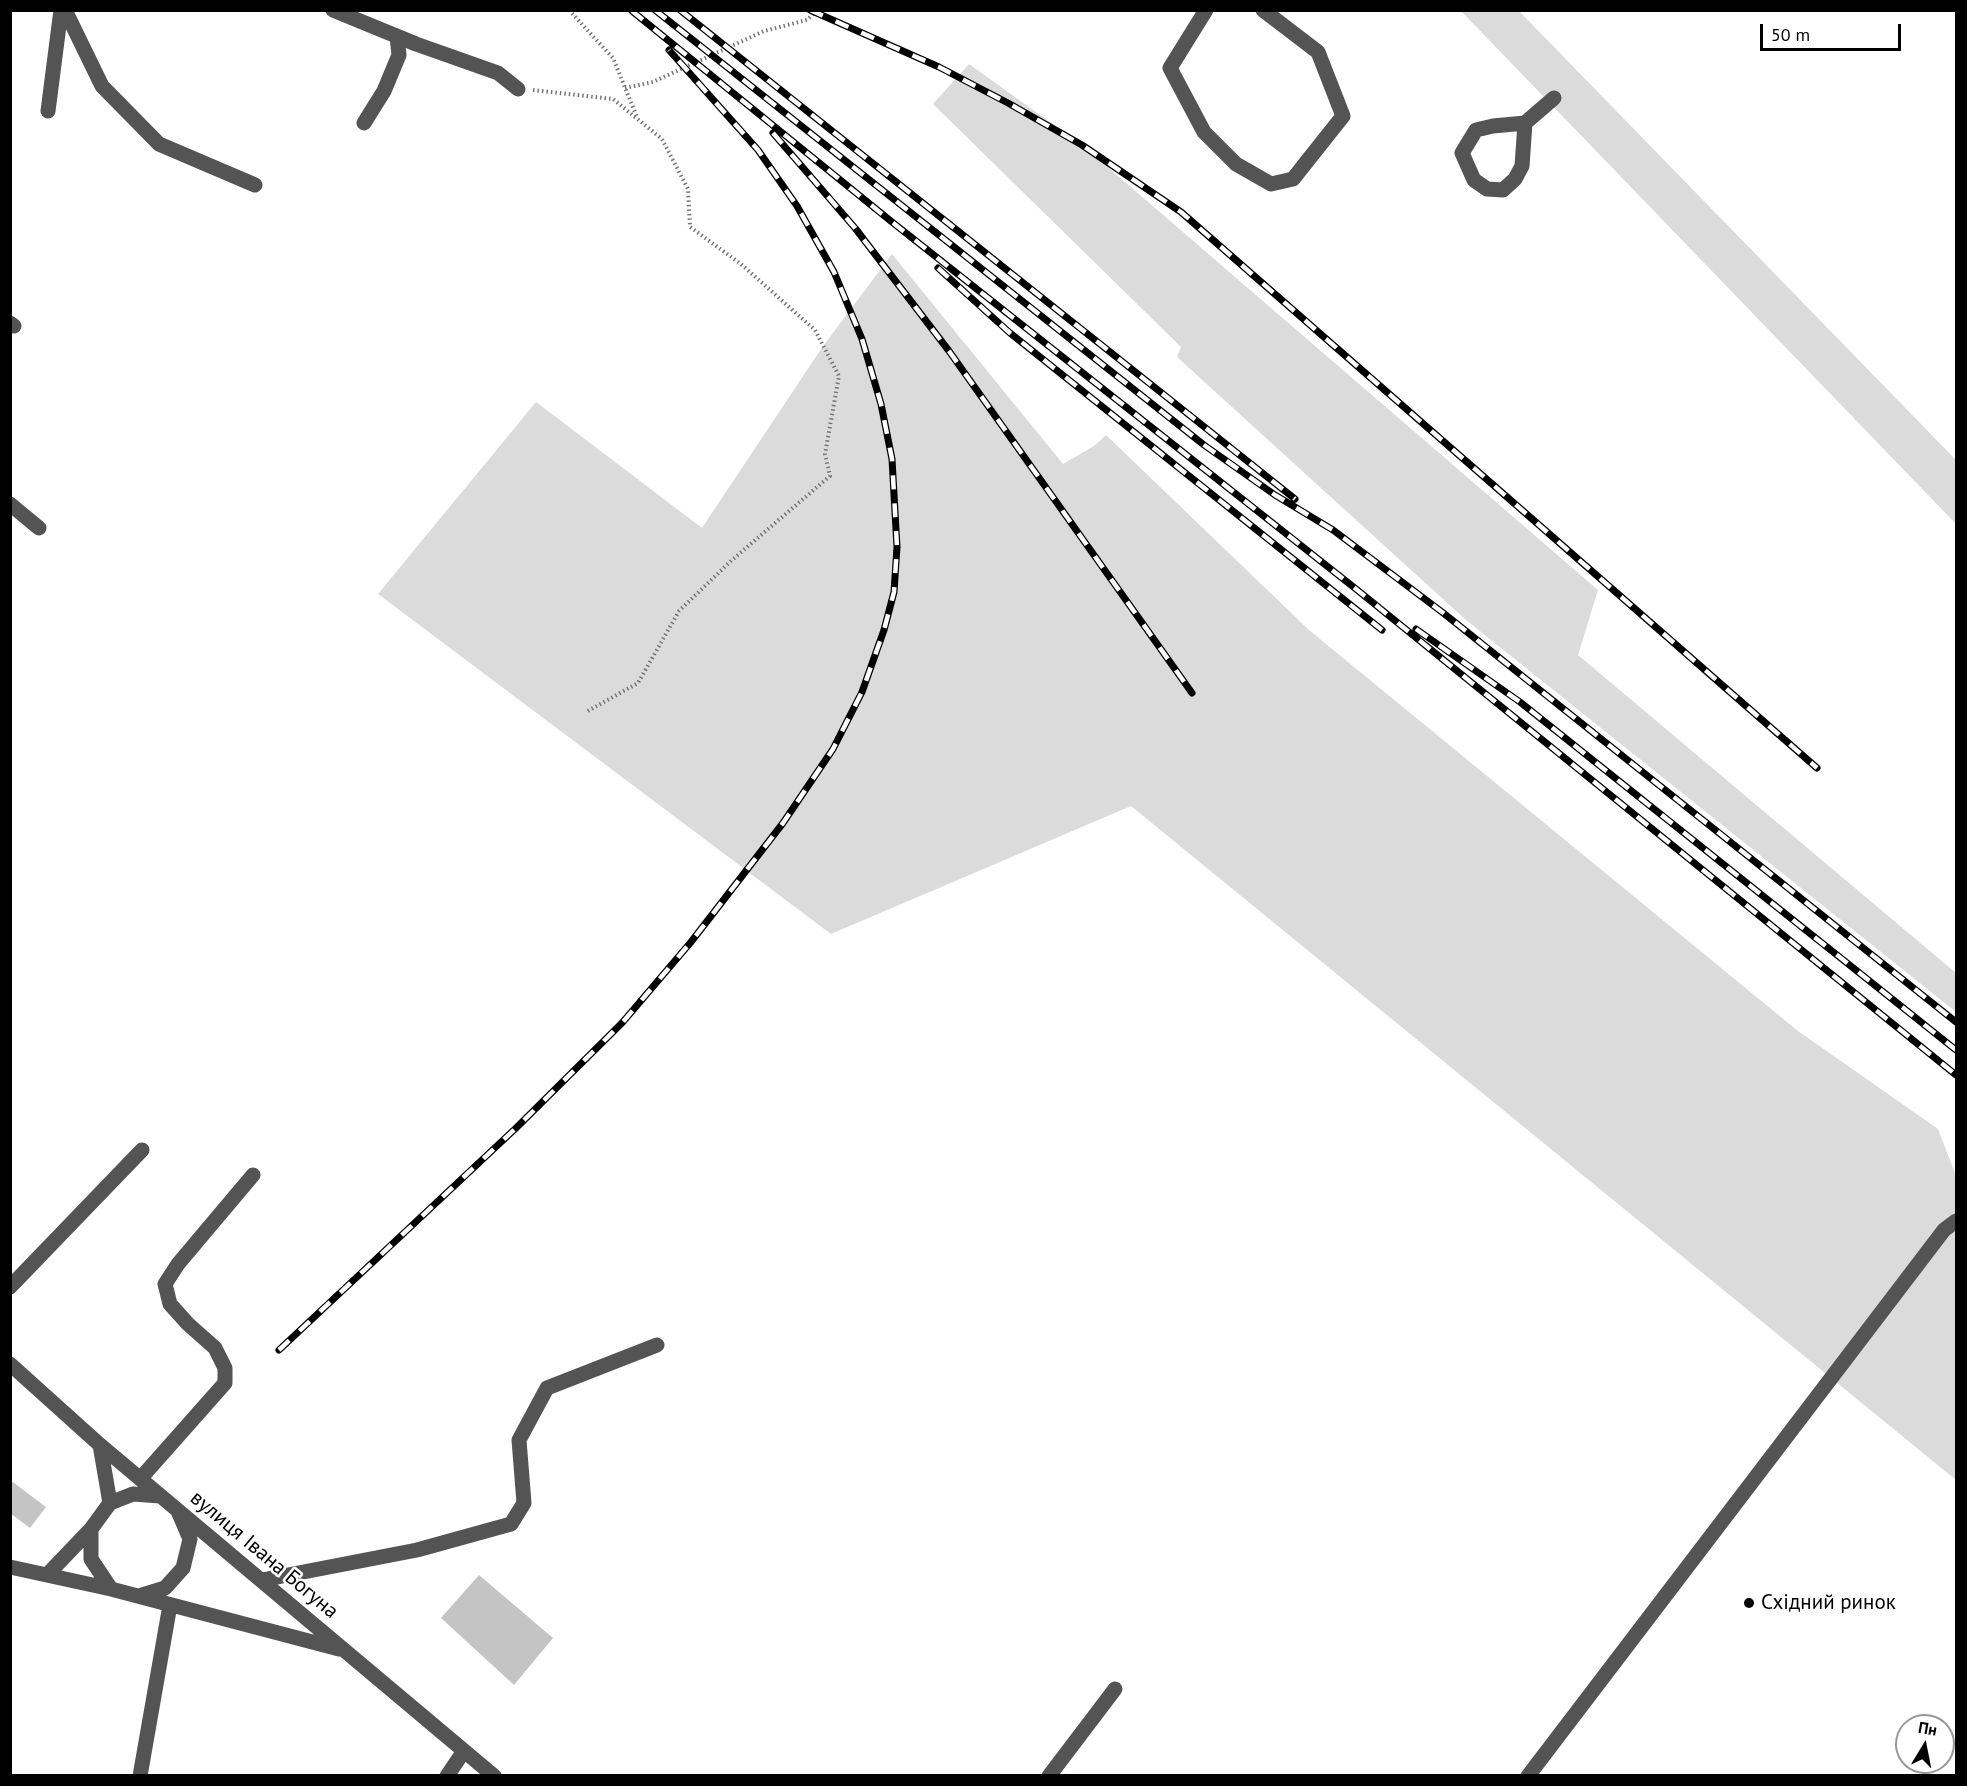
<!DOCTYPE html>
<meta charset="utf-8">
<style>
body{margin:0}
#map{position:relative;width:1967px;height:1786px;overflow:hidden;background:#fff;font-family:"PT Sans",sans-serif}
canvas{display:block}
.frame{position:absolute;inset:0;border:12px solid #000;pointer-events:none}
.north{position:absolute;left:1895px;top:1714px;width:60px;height:60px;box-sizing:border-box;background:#fff;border:2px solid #999;border-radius:50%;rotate:10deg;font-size:16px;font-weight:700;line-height:24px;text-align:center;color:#000}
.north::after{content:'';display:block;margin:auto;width:21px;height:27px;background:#000;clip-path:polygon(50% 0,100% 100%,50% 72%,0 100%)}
.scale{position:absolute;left:1760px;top:24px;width:141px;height:27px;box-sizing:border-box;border:3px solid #000;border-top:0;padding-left:8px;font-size:18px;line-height:21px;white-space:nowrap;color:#000;-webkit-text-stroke:4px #fff;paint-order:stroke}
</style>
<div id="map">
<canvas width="1967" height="1786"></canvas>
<div class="frame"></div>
<div class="north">Пн</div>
<div class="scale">50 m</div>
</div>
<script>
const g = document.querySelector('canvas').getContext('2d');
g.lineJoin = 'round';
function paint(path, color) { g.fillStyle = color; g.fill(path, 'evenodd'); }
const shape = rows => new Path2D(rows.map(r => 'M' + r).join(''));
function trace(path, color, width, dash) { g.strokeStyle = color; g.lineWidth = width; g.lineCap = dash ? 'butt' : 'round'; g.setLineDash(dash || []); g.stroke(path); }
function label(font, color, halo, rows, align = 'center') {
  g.font = font + ' "PT Sans",sans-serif'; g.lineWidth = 5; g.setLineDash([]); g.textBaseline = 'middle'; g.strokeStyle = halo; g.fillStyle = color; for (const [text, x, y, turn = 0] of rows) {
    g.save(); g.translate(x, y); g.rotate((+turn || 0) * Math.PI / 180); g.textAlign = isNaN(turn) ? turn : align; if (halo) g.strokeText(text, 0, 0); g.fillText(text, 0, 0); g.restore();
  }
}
paint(shape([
 [1461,11,1519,11,1956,460,1956,524],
 [969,64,1082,145,1598,590,1578,655,1956,973,1956,1012,1466,620,1177,357,1181,347,933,104],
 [892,254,1063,464,1094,446,1106,435,1309,630,1798,1031,1938,1129,1956,1176,1956,1480,1131,806,831,934,378,594,536,402,702,528,821,349]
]), '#dbdbdb');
paint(shape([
 [10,1480,46,1507,30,1528,10,1513],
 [479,1575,553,1638,514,1685,441,1618]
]), '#c4c4c4');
trace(shape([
 [569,10,613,58,637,117],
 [625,88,653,82,764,31,807,20,817,10],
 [533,90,613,99,662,139,688,189,690,227,741,264,815,330,839,376,825,454,830,476,732,560,679,611,638,683,586,712]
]), '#767676', 4, [1.5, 3]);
trace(shape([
 [65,10,102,86,159,144,255,185],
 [333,10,416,44,498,73,518,89],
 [1206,10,1170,68,1204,132,1236,164,1271,184,1293,179,1343,116,1318,52,1263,10],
 [48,111,61,10],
 [364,123,384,91,399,55,397,36],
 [1525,123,1493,126,1476,130,1462,153,1474,180,1487,189,1503,190,1515,179,1522,166,1525,123,1554,98],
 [10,323,14,326],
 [10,504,39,528],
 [10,1287,142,1150],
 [10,1364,100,1445,494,1776],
 [100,1445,110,1503],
 [140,1479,225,1383,225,1368,215,1348,188,1324,170,1304,165,1284,178,1264,253,1175],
 [10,1567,111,1589,339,1649],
 [47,1575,91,1529],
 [262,1580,417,1550,511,1524,524,1503,519,1440,547,1388,657,1345],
 [111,1589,91,1559,91,1529,110,1503,133,1494,160,1496],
 [139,1596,165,1588,183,1568,190,1539,178,1511],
 [140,1776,170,1605],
 [447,1776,464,1751],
 [1049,1776,1115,1689],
 [1528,1776,1944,1230,1956,1221]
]), '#545454', 15);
const rail = shape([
 [655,10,1204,445,1275,495,1333,530,1442,612,1956,1022],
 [680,10,1295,499],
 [810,10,939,67,1008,103,1082,145,1181,212,1817,768],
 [632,11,892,222,1356,589,1956,1075],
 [773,133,855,228,949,351,1192,693],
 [938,268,1010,333,1382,630],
 [1416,629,1520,702,1956,1050],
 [279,1350,515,1129,622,1023,691,942,783,823,833,749,862,692,884,630,894,592,897,547,892,459,881,404,862,339,834,272,797,206,758,150,669,50]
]);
trace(rail, '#000', 7);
trace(rail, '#fff', 4.5, [14]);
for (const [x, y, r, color] of [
 [1749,1603,6,"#000"]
]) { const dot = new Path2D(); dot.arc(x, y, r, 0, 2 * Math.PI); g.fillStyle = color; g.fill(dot); trace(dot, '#fff', 2); }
label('21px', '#000', '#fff', [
 ["вулиця Івана Богуна",264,1555,40]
]);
label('21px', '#000', '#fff', [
 ["Східний ринок",1761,1603]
], 'left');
</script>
